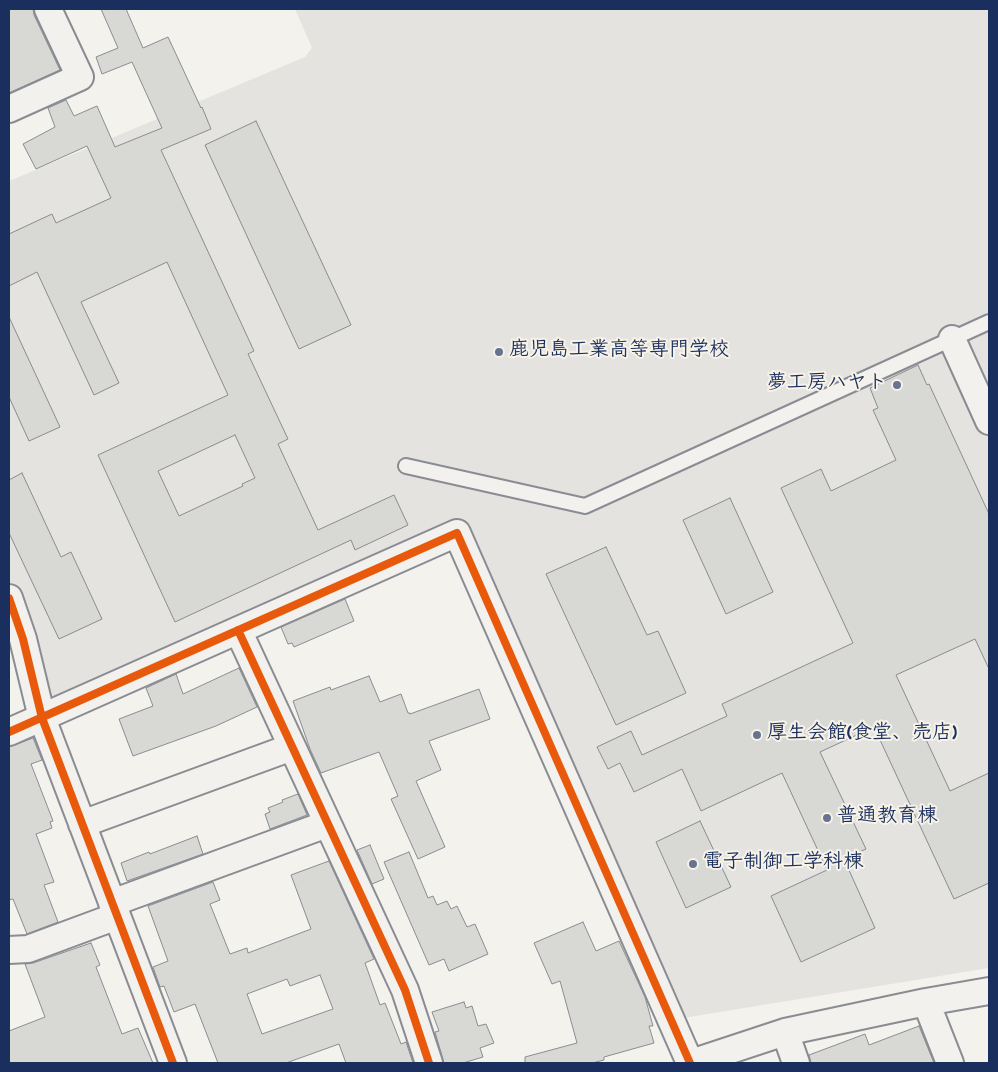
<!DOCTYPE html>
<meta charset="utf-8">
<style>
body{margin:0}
#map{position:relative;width:998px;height:1072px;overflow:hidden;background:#f4f2ec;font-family:Dekko,sans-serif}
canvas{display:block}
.frame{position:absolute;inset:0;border:10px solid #1b2f5e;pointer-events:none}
</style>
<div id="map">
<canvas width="998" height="1072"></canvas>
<div class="frame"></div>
</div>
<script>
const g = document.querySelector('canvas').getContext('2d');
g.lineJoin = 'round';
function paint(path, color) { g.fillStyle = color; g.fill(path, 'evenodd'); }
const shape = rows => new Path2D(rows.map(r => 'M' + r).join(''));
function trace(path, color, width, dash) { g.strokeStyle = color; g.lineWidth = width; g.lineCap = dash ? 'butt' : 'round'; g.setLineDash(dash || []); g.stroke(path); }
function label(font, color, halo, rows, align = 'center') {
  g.font = font + ' Dekko,"Klee One",sans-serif'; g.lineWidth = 4; g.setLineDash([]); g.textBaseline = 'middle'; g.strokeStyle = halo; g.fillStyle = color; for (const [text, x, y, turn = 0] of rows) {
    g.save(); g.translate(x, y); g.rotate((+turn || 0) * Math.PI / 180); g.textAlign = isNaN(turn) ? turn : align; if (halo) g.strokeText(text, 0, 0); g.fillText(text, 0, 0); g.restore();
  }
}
paint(shape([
 [295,9,989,9,989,968,677,1019,464,524,47,701,9,596,9,181,305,57,312,48]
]), '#e4e3df');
const building = shape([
 [9,9,33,9,34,15,60,70,9,93,9,9],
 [101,9,126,9,143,48,168,37,201,108,202,107,211,129,161,150,254,351,248,354,288,439,278,444,318,530,394,495,408,525,355,550,351,540,175,622,98,455,228,395,167,262,81,302,119,383,94,395,37,272,9,286,9,234,52,214,56,223,111,198,87,146,36,169,23,144,55,127,48,108,66,100,74,116,97,106,115,147,162,128,132,62,102,74,96,57,118,48,101,9],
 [235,435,255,478,242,484,243,486,179,516,158,471,235,435],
 [256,121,351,325,299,349,205,145,256,121],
 [9,317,60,427,29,441,9,397,9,317],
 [918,365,927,385,929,384,989,514,989,669,975,639,896,675,950,791,989,773,989,883,954,899,874,727,820,752,866,849,844,859,875,928,801,962,771,896,827,870,782,773,701,811,682,769,634,792,620,763,608,769,597,747,631,731,642,755,727,716,722,704,853,643,781,488,821,469,831,491,896,460,873,410,878,408,870,388,918,365],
 [22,473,61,557,71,552,102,619,59,639,9,533,9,480,22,473],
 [730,498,773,592,726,614,683,520,730,498],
 [606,547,647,635,658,631,686,693,616,725,546,574,606,547],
 [345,599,354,621,294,647,292,643,288,644,281,627,345,599],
 [239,668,257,707,216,726,133,756,119,719,153,706,146,688,176,674,183,694,239,668],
 [369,676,380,702,401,694,408,713,410,713,410,714,479,689,490,719,429,741,441,770,416,781,445,847,418,859,391,799,398,796,379,752,321,773,310,749,293,701,330,687,331,690,369,676],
 [33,738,42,760,31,764,53,821,50,822,52,828,36,834,54,882,44,885,58,922,27,934,13,899,9,900,9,747,33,738],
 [298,794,307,815,270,829,265,814,270,812,268,808,283,802,282,800,298,794],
 [700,821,731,887,686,908,656,842,700,821],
 [197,836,203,854,127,881,121,863,149,852,150,854,197,836],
 [370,845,384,879,372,884,357,850,370,845],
 [409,852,428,898,433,896,437,905,447,901,451,909,457,906,467,927,475,924,488,954,449,971,444,959,429,965,384,862,409,852],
 [329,861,374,959,365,963,380,1005,385,1003,401,1044,406,1042,413,1063,346,1063,339,1044,286,1063,218,1063,195,1004,174,1012,164,986,160,987,153,967,168,961,148,906,213,882,220,900,210,904,230,954,247,948,248,953,311,929,291,875,329,861],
 [320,975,333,1009,262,1034,247,994,287,979,290,986,320,975],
 [583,922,596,951,619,941,645,997,653,1026,649,1026,654,1043,604,1057,604,1060,592,1063,525,1063,525,1057,577,1043,560,981,552,984,534,943,583,922],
 [91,943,100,965,96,967,122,1034,138,1028,153,1063,9,1063,9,1031,45,1017,25,964,33,963,91,943],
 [464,1002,466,1008,472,1006,478,1026,486,1024,494,1043,480,1048,483,1057,463,1063,444,1063,435,1032,439,1031,432,1012,464,1002],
 [919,1026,934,1063,811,1063,809,1055,865,1034,869,1045,919,1026]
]);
paint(building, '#d8d8d5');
trace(building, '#898c92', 1);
const lane = shape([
 [406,466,585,506,989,322]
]);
const street = shape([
 [9,109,80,77,48,9],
 [952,339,989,421],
 [9,598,23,639,42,718,173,1063],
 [238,630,405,990,429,1063],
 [9,732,457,533,690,1063],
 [82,824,292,747],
 [112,903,327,824],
 [9,950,28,949,117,916],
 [926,1002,950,1063],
 [785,1032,796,1063],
 [691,1063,785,1032,926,1002,989,991]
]);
trace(lane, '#898c92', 18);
trace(street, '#898c92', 30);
trace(lane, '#f2f1ed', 14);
trace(street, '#f2f1ed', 26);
trace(shape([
 [9,598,23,639,42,718,173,1063],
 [238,630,405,990,429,1063],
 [9,732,457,533,690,1063]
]), '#e8590c', 8);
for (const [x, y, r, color] of [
 [499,352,5,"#677390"],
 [897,385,5,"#677390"],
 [757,735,5,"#677390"],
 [827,818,5,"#677390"],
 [693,864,5,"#677390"]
]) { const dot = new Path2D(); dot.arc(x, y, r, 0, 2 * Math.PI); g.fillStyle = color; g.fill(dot); trace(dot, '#f7f3e8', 2); }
label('bold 20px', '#1b2f5e', '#f7f3e8', [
 ["鹿児島工業高等専門学校",509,352],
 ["夢工房ハヤト",887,385,"right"],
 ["厚生会館(食堂、売店)",767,735],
 ["普通教育棟",837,818],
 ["電子制御工学科棟",703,864]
], 'left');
</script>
